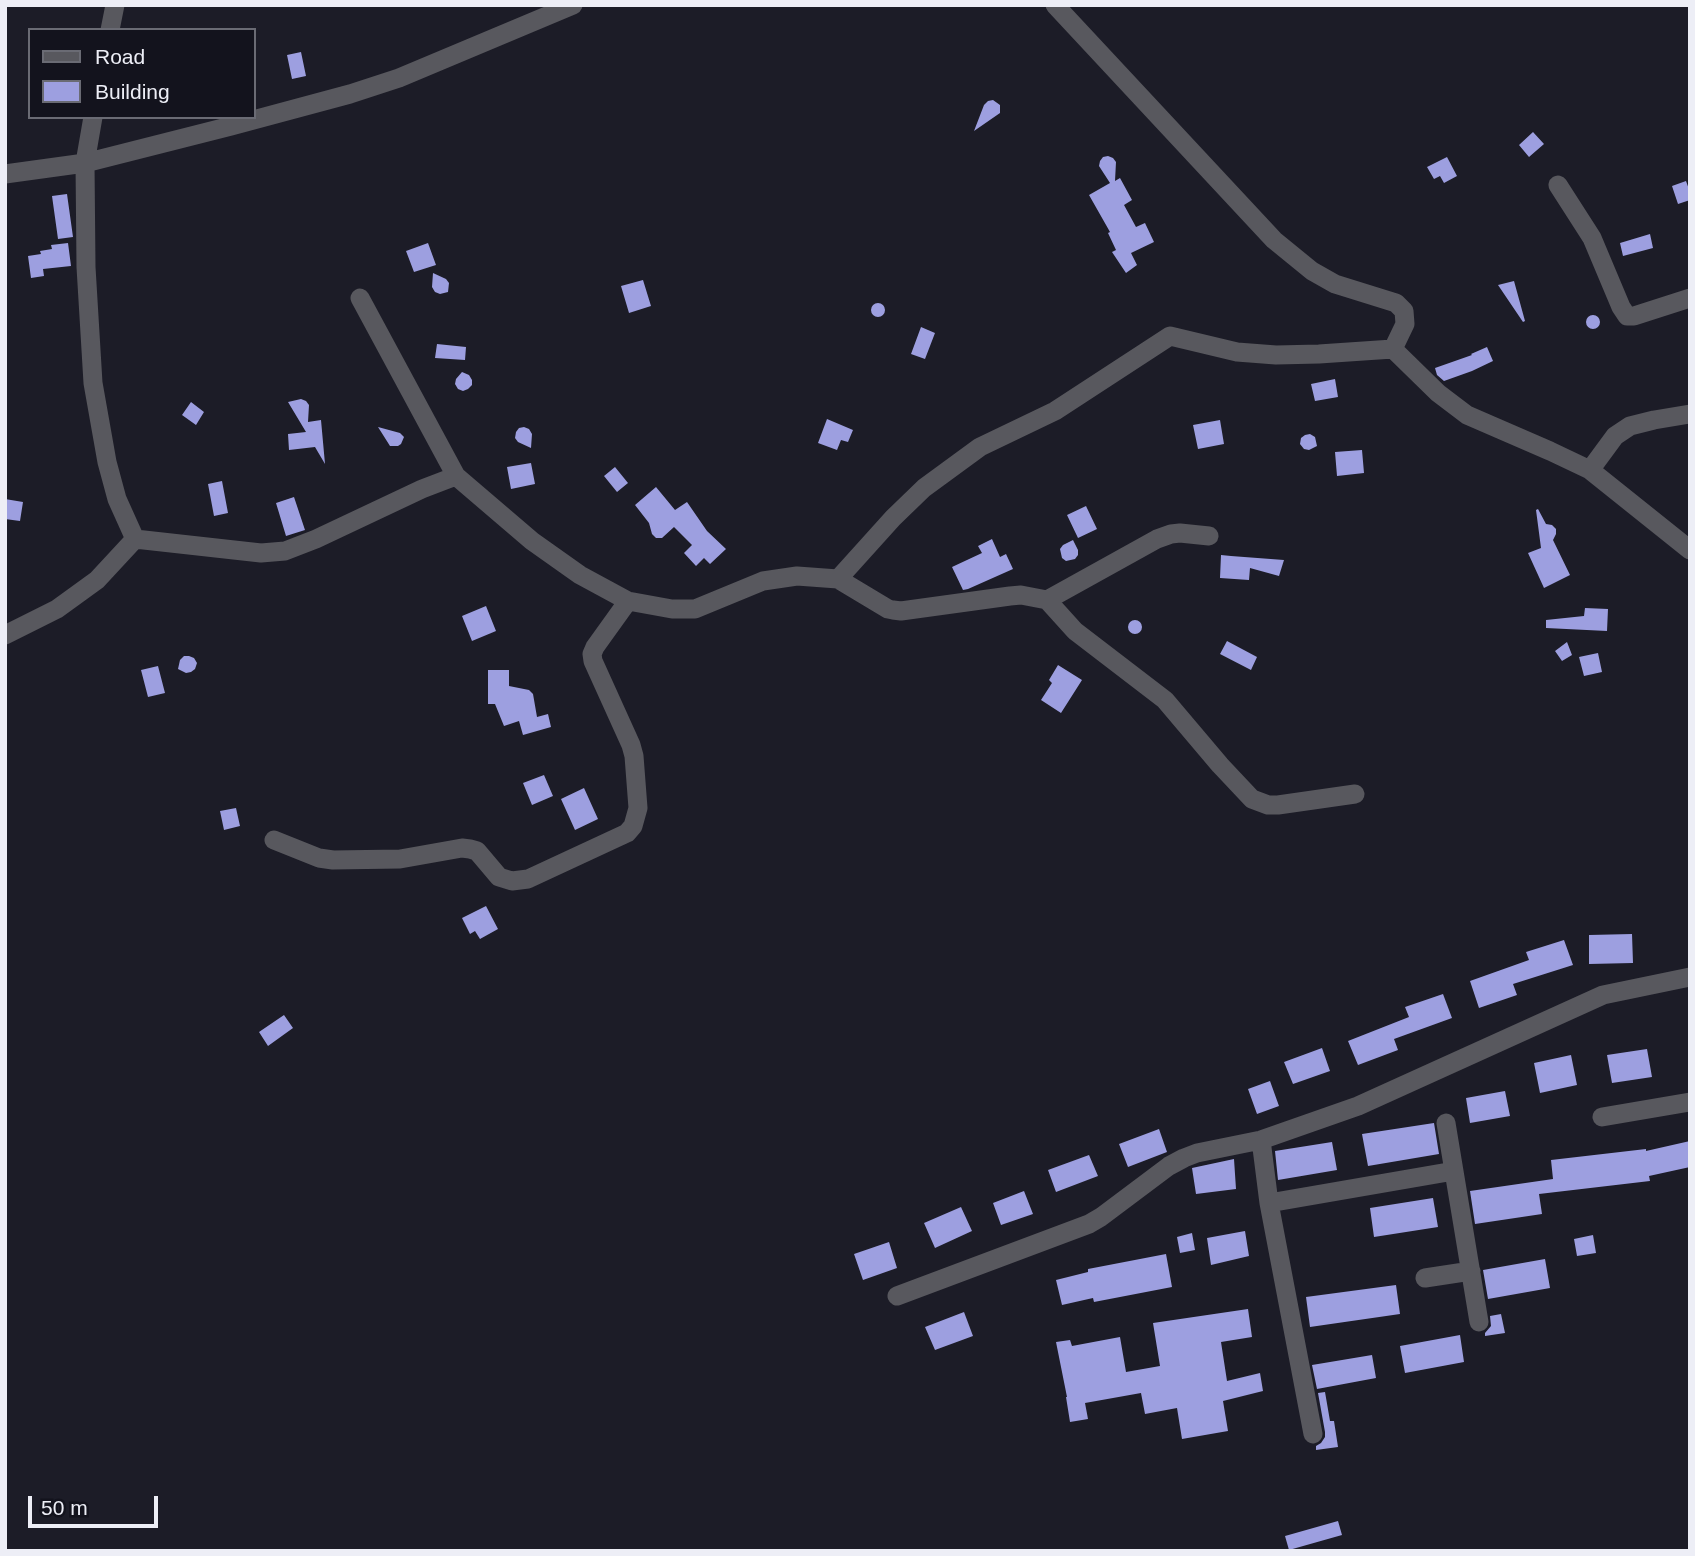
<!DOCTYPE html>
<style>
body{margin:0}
#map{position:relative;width:1695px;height:1556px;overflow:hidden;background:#1c1c27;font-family:Helvetica,sans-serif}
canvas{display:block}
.frame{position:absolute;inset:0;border:7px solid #edeef6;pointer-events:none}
.legend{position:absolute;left:28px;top:28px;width:228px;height:91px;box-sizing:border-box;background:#13131d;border:2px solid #6a6b74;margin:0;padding:9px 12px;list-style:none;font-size:21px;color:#edeef6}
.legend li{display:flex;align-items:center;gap:14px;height:35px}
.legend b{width:35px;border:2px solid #6a6b74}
.scale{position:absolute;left:28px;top:1496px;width:130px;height:32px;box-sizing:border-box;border:4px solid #edeef6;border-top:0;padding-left:9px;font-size:21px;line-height:24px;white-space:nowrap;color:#edeef6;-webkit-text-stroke:5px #13131d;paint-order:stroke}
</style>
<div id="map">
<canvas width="1695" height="1556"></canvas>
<div class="frame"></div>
<ul class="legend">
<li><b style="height:9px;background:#58585e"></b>Road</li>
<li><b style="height:19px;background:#9d9fe0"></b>Building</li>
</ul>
<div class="scale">50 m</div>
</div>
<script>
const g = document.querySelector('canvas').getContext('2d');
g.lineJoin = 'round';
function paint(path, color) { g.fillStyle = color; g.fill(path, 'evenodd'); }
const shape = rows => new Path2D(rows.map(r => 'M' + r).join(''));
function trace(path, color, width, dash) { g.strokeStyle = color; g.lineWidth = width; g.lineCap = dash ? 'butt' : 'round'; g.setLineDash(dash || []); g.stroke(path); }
paint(shape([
 [301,52,306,76,292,79,287,55],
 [993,100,1000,105,1000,113,974,131,984,105,988,101],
 [1533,132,1544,144,1529,157,1519,145],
 [1108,156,1113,158,1116,162,1115,181,1120,178,1132,200,1124,205,1136,227,1145,223,1154,242,1131,253,1137,265,1126,273,1112,252,1116,250,1108,233,1110,232,1089,195,1110,183,1099,166,1100,161,1103,157],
 [1447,157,1457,176,1444,183,1440,176,1434,179,1427,167],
 [1686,181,1690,192,1690,200,1678,204,1672,186],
 [67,194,73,237,58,239,52,196],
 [1650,234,1653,248,1623,256,1620,243],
 [68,243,71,266,43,269,44,276,31,278,28,256,41,254,40,251,52,249,51,245],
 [428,243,436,265,414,272,406,251],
 [433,273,446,279,449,283,448,292,440,294,435,292,432,287],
 [643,280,651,306,629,313,621,286],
 [1514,281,1525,321,1523,322,1498,285],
 '871 310a7 7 0 1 1 14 0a7 7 0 1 1-14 0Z',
 '1586 322a7 7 0 1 1 14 0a7 7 0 1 1-14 0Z',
 [921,327,935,333,925,359,911,354],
 [437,344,466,347,465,360,435,358],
 [1487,347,1493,361,1472,371,1444,381,1437,375,1435,368,1472,355,1471,354],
 [462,372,469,375,472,380,472,385,468,389,463,391,458,389,455,384,456,379],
 [1335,379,1338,397,1315,401,1311,384],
 [301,399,306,401,309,405,308,422,321,420,325,464,315,447,289,450,288,434,306,432,288,402],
 [191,402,204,412,196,425,182,415],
 [827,419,853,430,848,442,841,440,837,450,818,443],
 [1220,420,1224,444,1198,449,1193,425],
 [378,427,400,433,404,437,401,444,398,446,390,446],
 [524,427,529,429,532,434,531,448,518,442,515,438,516,432,519,428],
 [1310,434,1315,437,1317,446,1309,450,1304,449,1300,444,1301,438,1305,435],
 [1362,450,1364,473,1337,476,1335,452],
 [531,463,535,484,511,489,507,467],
 [615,467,628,483,617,492,604,476],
 [222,481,228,513,214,516,208,484],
 [656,487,675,510,687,502,707,531,726,549,710,564,704,558,696,566,684,553,692,545,674,527,662,538,656,538,652,534,649,523,635,505],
 [294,497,305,530,286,536,276,503],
 [5,499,23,502,20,521,5,519],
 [1086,506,1097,529,1078,538,1067,515],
 [1538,509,1546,524,1552,525,1556,529,1556,534,1553,540,1570,575,1544,588,1528,553,1541,548,1536,510],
 [992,539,1000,557,1006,554,1013,569,968,589,963,590,952,567,982,553,978,546],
 [1073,540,1078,550,1078,555,1075,559,1066,561,1062,558,1060,549,1063,545],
 [1221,555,1231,556,1284,560,1279,576,1250,568,1249,580,1220,578],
 [486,606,496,631,472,641,462,616],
 [1585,608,1608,609,1607,631,1546,628,1546,620,1584,616],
 '1128 627a7 7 0 1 1 14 0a7 7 0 1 1-14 0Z',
 [1227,641,1257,657,1251,670,1220,654],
 [1567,642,1572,655,1562,661,1555,651],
 [1598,653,1602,672,1584,676,1579,657],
 [184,656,189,656,194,658,197,663,195,669,191,672,186,673,178,669,180,660],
 [1058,665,1082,680,1061,713,1041,700,1052,683,1049,680],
 [158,666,165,693,148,697,141,670],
 [488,670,509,670,509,686,529,690,533,694,537,717,548,714,551,727,523,735,519,721,504,726,495,704,488,704],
 [544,775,553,796,532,805,523,783],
 [584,788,598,819,575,830,561,799],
 [236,808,240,826,224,830,220,811],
 [486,906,498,929,480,939,475,931,470,934,462,918],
 [1632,934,1633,963,1589,964,1589,935],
 [1564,940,1573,965,1513,984,1517,995,1479,1008,1470,981,1529,960,1526,952],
 [1443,994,1452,1018,1394,1039,1398,1050,1358,1065,1348,1041,1409,1017,1405,1007],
 [284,1015,293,1028,268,1046,259,1032],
 [1322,1048,1330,1071,1293,1084,1284,1062],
 [1647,1049,1652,1077,1612,1083,1607,1055],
 [1571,1055,1577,1085,1540,1093,1534,1063],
 [1270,1081,1279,1106,1257,1114,1248,1089],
 [1505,1091,1510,1116,1470,1123,1466,1098],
 [1434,1123,1439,1154,1368,1166,1362,1134],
 [1159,1129,1167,1152,1128,1167,1119,1144],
 [1690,1141,1690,1167,1649,1176,1650,1181,1539,1194,1542,1214,1475,1224,1470,1191,1553,1179,1551,1160,1646,1149,1646,1151],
 [1332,1142,1337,1170,1278,1180,1275,1151],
 [1089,1155,1098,1176,1056,1192,1048,1170],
 [1234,1159,1236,1189,1196,1194,1192,1168],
 [1024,1191,1033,1214,1001,1225,993,1203],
 [1433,1198,1438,1227,1374,1237,1370,1208],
 [961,1207,972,1231,935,1248,924,1223],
 [1245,1231,1249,1256,1211,1265,1207,1238],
 [1192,1233,1195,1250,1180,1253,1177,1237],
 [1593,1235,1596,1253,1577,1256,1574,1239],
 [889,1242,897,1268,863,1280,854,1254],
 [1166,1254,1172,1287,1094,1302,1093,1298,1062,1305,1056,1280,1088,1272,1088,1269],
 [1545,1259,1550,1288,1488,1299,1483,1270],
 [1396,1285,1400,1314,1310,1327,1306,1297],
 [1248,1309,1252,1337,1221,1342,1227,1381,1260,1373,1263,1391,1223,1401,1228,1431,1182,1439,1177,1408,1145,1414,1141,1393,1085,1403,1088,1419,1070,1422,1066,1397,1067,1397,1056,1342,1070,1340,1072,1346,1120,1337,1126,1372,1160,1366,1153,1323],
 [964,1312,973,1336,935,1350,925,1327],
 [1501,1314,1505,1333,1485,1336,1485,1333,1491,1326,1490,1316],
 [1460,1335,1464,1362,1405,1373,1400,1346],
 [1372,1355,1376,1378,1317,1389,1312,1365],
 [1325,1392,1330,1421,1334,1421,1338,1447,1316,1450,1316,1446,1321,1443,1325,1437,1325,1432,1318,1393],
 [1338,1521,1342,1535,1289,1550,1285,1536]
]), '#9d9fe0');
trace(shape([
 [1055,5,1274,240,1312,271,1335,284,1396,303,1404,311,1405,324,1393,349],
 [110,30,115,5],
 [93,117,85,163,86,267,93,383,107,462,117,499,135,539],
 [5,174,85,163,231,126,350,94,399,78,573,5],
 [1558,185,1592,238,1621,307,1627,316,1634,316,1690,298],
 [360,298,456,476],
 [1590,470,1615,436,1630,426,1654,420,1690,414],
 [838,579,893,518,924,488,980,447,1055,411,1170,336,1237,352,1276,355,1319,354,1393,349,1438,393,1467,415,1550,451,1590,470,1690,550],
 [1047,600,1157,539,1171,534,1180,533,1209,536],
 [5,635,57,609,97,580,135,539,261,553,285,551,316,539,422,489,456,476,532,541,580,575,628,601,672,609,695,609,763,581,797,576,838,579,888,609,893,610,901,611,1010,596,1021,595,1047,600,1075,631,1165,700,1220,765,1252,799,1268,805,1278,805,1355,794],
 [274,840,319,858,333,860,400,859,462,848,470,849,477,851,499,877,512,881,528,879,627,833,633,826,638,808,634,756,631,745,593,661,592,654,595,647,628,601],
 [1602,1117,1690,1102],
 [1446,1123,1479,1322],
 [1261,1140,1269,1203,1313,1434],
 [1269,1203,1454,1171],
 [1425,1278,1471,1271],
 [897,1296,1089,1224,1101,1217,1169,1166,1184,1158,1197,1153,1261,1140,1358,1106,1603,995,1690,977]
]), '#58585e', 19);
</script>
